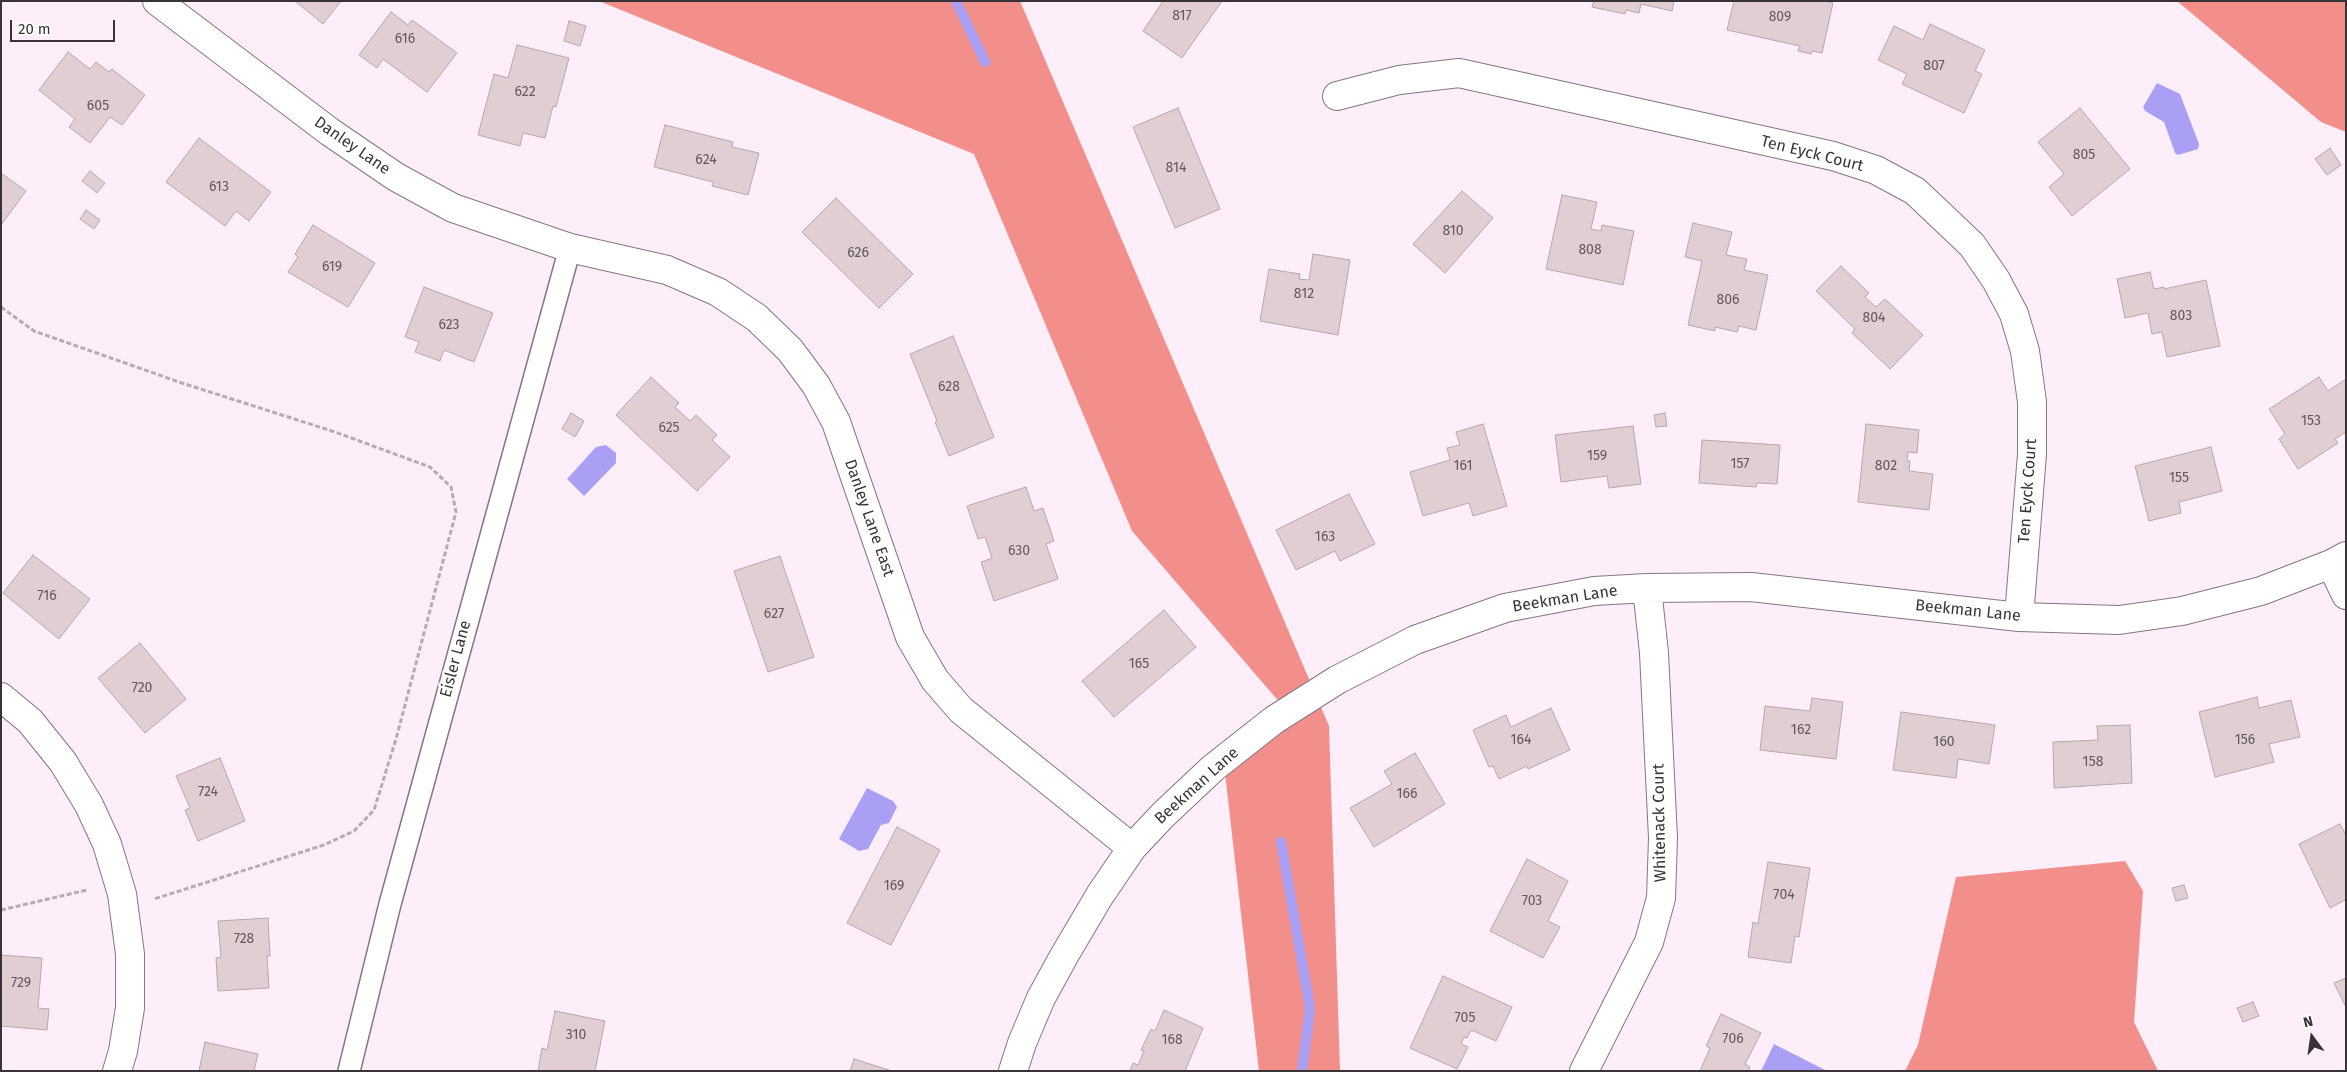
<!DOCTYPE html>
<style>
body{margin:0}
#map{position:relative;width:2347px;height:1072px;overflow:hidden;background:#fdeef9;font-family:"Fira Sans",sans-serif}
canvas{display:block}
.frame{position:absolute;inset:0;border:2px solid #383337;pointer-events:none}
.north{position:absolute;left:2287px;top:1012px;width:50px;height:50px;-webkit-text-stroke:4px #fff;paint-order:stroke;rotate:346deg;font-size:14px;font-weight:700;line-height:20px;text-align:center;color:#383337}
.north::after{content:'';display:block;margin:auto;width:18px;height:22px;background:#383337;clip-path:polygon(50% 0,100% 100%,50% 72%,0 100%)}
.scale{position:absolute;left:10px;top:20px;width:105px;height:22px;box-sizing:border-box;border:2px solid #383337;border-top:0;padding-left:6px;font-size:15px;line-height:18px;white-space:nowrap;color:#383337;-webkit-text-stroke:4px #fff;paint-order:stroke}
</style>
<div id="map">
<canvas width="2347" height="1072"></canvas>
<div class="frame"></div>
<div class="north">N</div>
<div class="scale">20 m</div>
</div>
<script>
const g = document.querySelector('canvas').getContext('2d');
g.lineJoin = 'round';
function paint(path, color) { g.fillStyle = color; g.fill(path, 'evenodd'); }
const shape = rows => new Path2D(rows.map(r => 'M' + r).join(''));
function trace(path, color, width, dash) { g.strokeStyle = color; g.lineWidth = width; g.lineCap = dash ? 'butt' : 'round'; g.setLineDash(dash || []); g.stroke(path); }
function label(font, color, halo, rows, align = 'center') {
  g.font = font + ' "Fira Sans",sans-serif'; g.lineWidth = 5; g.setLineDash([]); g.textBaseline = 'middle'; g.strokeStyle = halo; g.fillStyle = color; for (const [text, x, y, turn = 0] of rows) {
    g.save(); g.translate(x, y); g.rotate((+turn || 0) * Math.PI / 180); g.textAlign = isNaN(turn) ? turn : align; if (halo) g.strokeText(text, 0, 0); g.fillText(text, 0, 0); g.restore();
  }
}
paint(shape([
 [599,1,1020,1,1329,726,1340,1071,1259,1071,1225,773,1294,719,1132,531,974,154],
 [2177,1,2346,1,2346,132,2321,122],
 [2125,861,2143,891,2134,1022,2158,1071,1905,1071,1918,1045,1956,877]
]), '#f28f8b');
paint(shape([
 [2157,83,2180,94,2199,144,2198,149,2178,155,2175,153,2164,122,2145,111,2143,107],
 [606,445,616,453,616,463,584,496,567,479,596,447],
 [867,788,893,801,897,807,889,823,881,825,868,849,859,851,839,839],
 [1774,1044,1827,1071,1761,1071]
]), '#a9a0f5');
trace(shape([
 [956,1,985,62],
 [1281,842,1310,1008,1302,1071]
]), '#a9a0f5', 10);
const building = shape([
 [295,1,341,1,323,24,295,1],
 [1163,1,1222,1,1182,58,1143,31,1163,1],
 [1594,1,1674,1,1672,11,1641,4,1639,13,1626,10,1625,14,1592,7,1594,1],
 [1734,1,1824,1,1833,3,1822,53,1812,51,1811,54,1798,51,1800,46,1727,30,1734,1],
 [391,12,408,25,412,20,457,53,427,92,383,59,377,68,359,55,391,12],
 [569,21,586,26,580,46,564,41,569,21],
 [1930,24,1985,50,1975,71,1982,74,1964,113,1902,84,1907,74,1878,60,1894,26,1923,40,1930,24],
 [517,45,569,58,556,107,553,106,545,138,523,133,520,146,478,135,494,74,508,78,517,45],
 [68,52,90,69,96,62,109,72,112,69,145,95,122,125,110,117,90,143,69,127,75,119,39,90,68,52],
 [1178,108,1220,209,1175,228,1133,127,1178,108],
 [2080,108,2130,169,2072,216,2049,187,2064,174,2038,142,2080,108],
 [665,125,733,142,732,147,759,153,748,195,712,186,713,182,654,167,665,125],
 [199,138,271,192,249,221,236,211,225,226,166,182,199,138],
 [2330,148,2341,165,2327,175,2315,159,2330,148],
 [90,171,105,183,97,193,82,181,90,171],
 [1,173,26,191,1,225,1,173],
 [1462,191,1493,218,1445,273,1413,244,1462,191],
 [1562,195,1597,202,1591,229,1601,231,1602,225,1634,231,1623,285,1546,269,1562,195],
 [836,198,913,274,879,308,802,232,836,198],
 [86,210,100,220,94,229,80,219,86,210],
 [1693,223,1732,232,1726,255,1747,259,1744,270,1768,275,1756,330,1739,326,1737,332,1715,327,1715,331,1688,325,1702,261,1685,257,1693,223],
 [313,225,375,263,348,307,288,272,298,257,295,254,313,225],
 [1313,254,1350,260,1338,335,1260,321,1269,269,1300,274,1299,279,1309,280,1313,254],
 [1841,266,1869,293,1865,297,1876,307,1885,299,1923,335,1890,369,1852,333,1855,329,1816,291,1841,266],
 [2150,272,2154,289,2164,287,2164,289,2206,280,2220,346,2167,357,2162,332,2152,334,2148,313,2125,318,2117,279,2150,272],
 [424,287,493,313,474,362,444,350,440,361,415,352,419,342,405,337,424,287],
 [953,336,994,437,949,456,935,422,937,421,910,354,953,336],
 [651,377,679,403,675,407,690,421,696,415,717,435,712,440,730,457,697,491,616,415,651,377],
 [2319,377,2328,391,2346,379,2346,432,2335,439,2338,443,2298,469,2279,439,2285,434,2269,409,2319,377],
 [571,413,584,421,575,437,562,429,571,413],
 [1665,413,1667,426,1656,427,1654,415,1665,413],
 [1483,424,1507,506,1473,516,1469,503,1423,516,1410,472,1450,460,1447,448,1460,445,1456,432,1483,424],
 [1866,424,1919,430,1917,453,1908,452,1907,461,1910,461,1909,471,1933,474,1929,510,1858,502,1866,424],
 [1633,426,1641,484,1609,488,1607,476,1561,482,1555,435,1633,426],
 [1702,440,1780,445,1777,484,1757,483,1756,487,1699,483,1702,440],
 [2211,447,2222,491,2179,502,2181,513,2149,521,2135,466,2211,447],
 [1026,487,1034,511,1043,508,1054,541,1046,544,1058,579,994,601,981,562,992,558,985,537,978,539,967,506,1026,487],
 [1349,494,1375,544,1340,561,1335,551,1296,570,1276,530,1349,494],
 [33,555,90,599,59,639,3,593,33,555],
 [780,556,814,657,768,672,734,571,780,556],
 [1164,610,1196,647,1114,717,1082,681,1164,610],
 [140,643,186,699,145,733,98,678,140,643],
 [2257,697,2259,708,2291,700,2300,737,2269,744,2274,762,2215,777,2199,712,2257,697],
 [1812,698,1843,702,1836,759,1760,750,1765,706,1810,711,1812,698],
 [1551,708,1570,750,1528,769,1527,766,1499,779,1493,766,1489,767,1473,730,1506,715,1511,727,1551,708],
 [1901,712,1995,725,1989,764,1958,759,1956,778,1893,770,1901,712],
 [2130,725,2132,783,2054,788,2053,742,2098,740,2097,726,2130,725],
 [1415,753,1445,804,1374,847,1350,808,1392,784,1384,771,1415,753],
 [220,758,245,821,198,841,185,810,190,808,176,776,220,758],
 [2340,824,2346,835,2346,903,2345,900,2330,908,2299,844,2340,824],
 [897,827,940,850,891,945,847,923,897,827],
 [1527,859,1568,881,1548,921,1560,927,1543,958,1490,931,1527,859],
 [1768,862,1810,868,1799,937,1795,936,1791,963,1748,957,1753,922,1758,924,1768,862],
 [2184,885,2188,898,2176,901,2172,888,2184,885],
 [268,918,270,956,267,956,269,988,218,991,216,958,221,957,218,921,268,918],
 [1,955,42,958,38,1008,49,1009,47,1030,1,1026,1,955],
 [1443,976,1512,1007,1496,1041,1471,1030,1467,1038,1464,1037,1461,1044,1468,1047,1457,1069,1410,1048,1443,976],
 [2346,978,2346,1007,2334,983,2346,978],
 [2253,1002,2259,1016,2243,1022,2237,1008,2253,1002],
 [1164,1010,1203,1028,1185,1071,1130,1071,1133,1063,1138,1065,1144,1051,1141,1050,1151,1029,1155,1031,1164,1010],
 [555,1011,605,1021,595,1071,538,1071,542,1048,547,1050,555,1011],
 [1721,1014,1761,1033,1745,1064,1750,1067,1748,1071,1700,1071,1710,1048,1706,1046,1721,1014],
 [205,1042,258,1054,254,1071,199,1071,205,1042],
 [854,1059,892,1071,850,1071,854,1059]
]);
paint(building, '#e0ced3');
trace(building, '#b8a6ab', 1);
const service = shape([
 [349,1071,390,904,570,248]
]);
const minor = shape([
 [157,1,330,132,396,177,453,208,570,248,667,270,718,292,757,318,790,350,816,385,836,422,910,637,935,680,961,710,1132,848],
 [1337,96,1399,80,1459,73,1833,156,1876,170,1915,191,1972,245,1996,280,2014,314,2025,351,2032,402,2032,454,2019,617],
 [2331,564,2346,595],
 [1,697,30,721,63,762,89,805,107,844,122,894,130,954,130,1008,123,1051,117,1071],
 [1013,1071,1022,1043,1041,998,1064,956,1100,895,1132,848,1163,815,1213,768,1274,720,1337,680,1415,640,1505,608,1594,591,1647,588,1751,587,2019,617,2119,620,2182,611,2261,591,2331,564,2346,556],
 [1584,1071,1649,942,1661,898,1663,838,1654,653,1647,588]
]);
trace(service, '#847781', 24);
trace(minor, '#847781', 30);
trace(shape([
 [1,307,34,331,182,383,335,432,430,467,451,487,456,512,396,739,374,810,354,831,324,845,154,899],
 [1,910,87,890]
]), '#b6abb4', 3, [5, 2.5]);
trace(service, '#fff', 21);
trace(minor, '#fff', 28);
label('14px', '#625a5e', null, [
 ["817",1182,16],
 ["809",1780,17],
 ["616",405,39],
 ["807",1934,66],
 ["622",525,92],
 ["605",98,106],
 ["805",2084,155],
 ["624",706,160],
 ["814",1176,168],
 ["613",219,187],
 ["810",1453,231],
 ["808",1590,250],
 ["626",858,253],
 ["619",332,267],
 ["812",1304,294],
 ["806",1728,300],
 ["803",2181,316],
 ["804",1874,318],
 ["623",449,325],
 ["628",949,387],
 ["153",2311,421],
 ["625",669,428],
 ["159",1597,456],
 ["157",1740,464],
 ["161",1463,466],
 ["802",1886,466],
 ["155",2179,478],
 ["163",1325,537],
 ["630",1019,551],
 ["716",47,596],
 ["627",774,614],
 ["165",1139,664],
 ["720",142,688],
 ["162",1801,730],
 ["164",1521,740],
 ["156",2245,740],
 ["160",1944,742],
 ["158",2093,762],
 ["724",208,792],
 ["166",1407,794],
 ["169",894,886],
 ["704",1784,895],
 ["703",1532,901],
 ["728",244,939],
 ["729",21,983],
 ["705",1465,1018],
 ["310",576,1035],
 ["706",1733,1039],
 ["168",1172,1040]
]);
label('16px', '#383337', '#fff', [
 ["Danley Lane",352,146,35],
 ["Ten Eyck Court",1812,154,14],
 ["Ten Eyck Court",2028,491,-86],
 ["Danley Lane East",869,518,71],
 ["Beekman Lane",1565,599,-9],
 ["Beekman Lane",1968,611,6],
 ["Eisler Lane",456,659,-75],
 ["Beekman Lane",1197,786,-42],
 ["Whitenack Court",1660,823,-91]
]);
</script>
